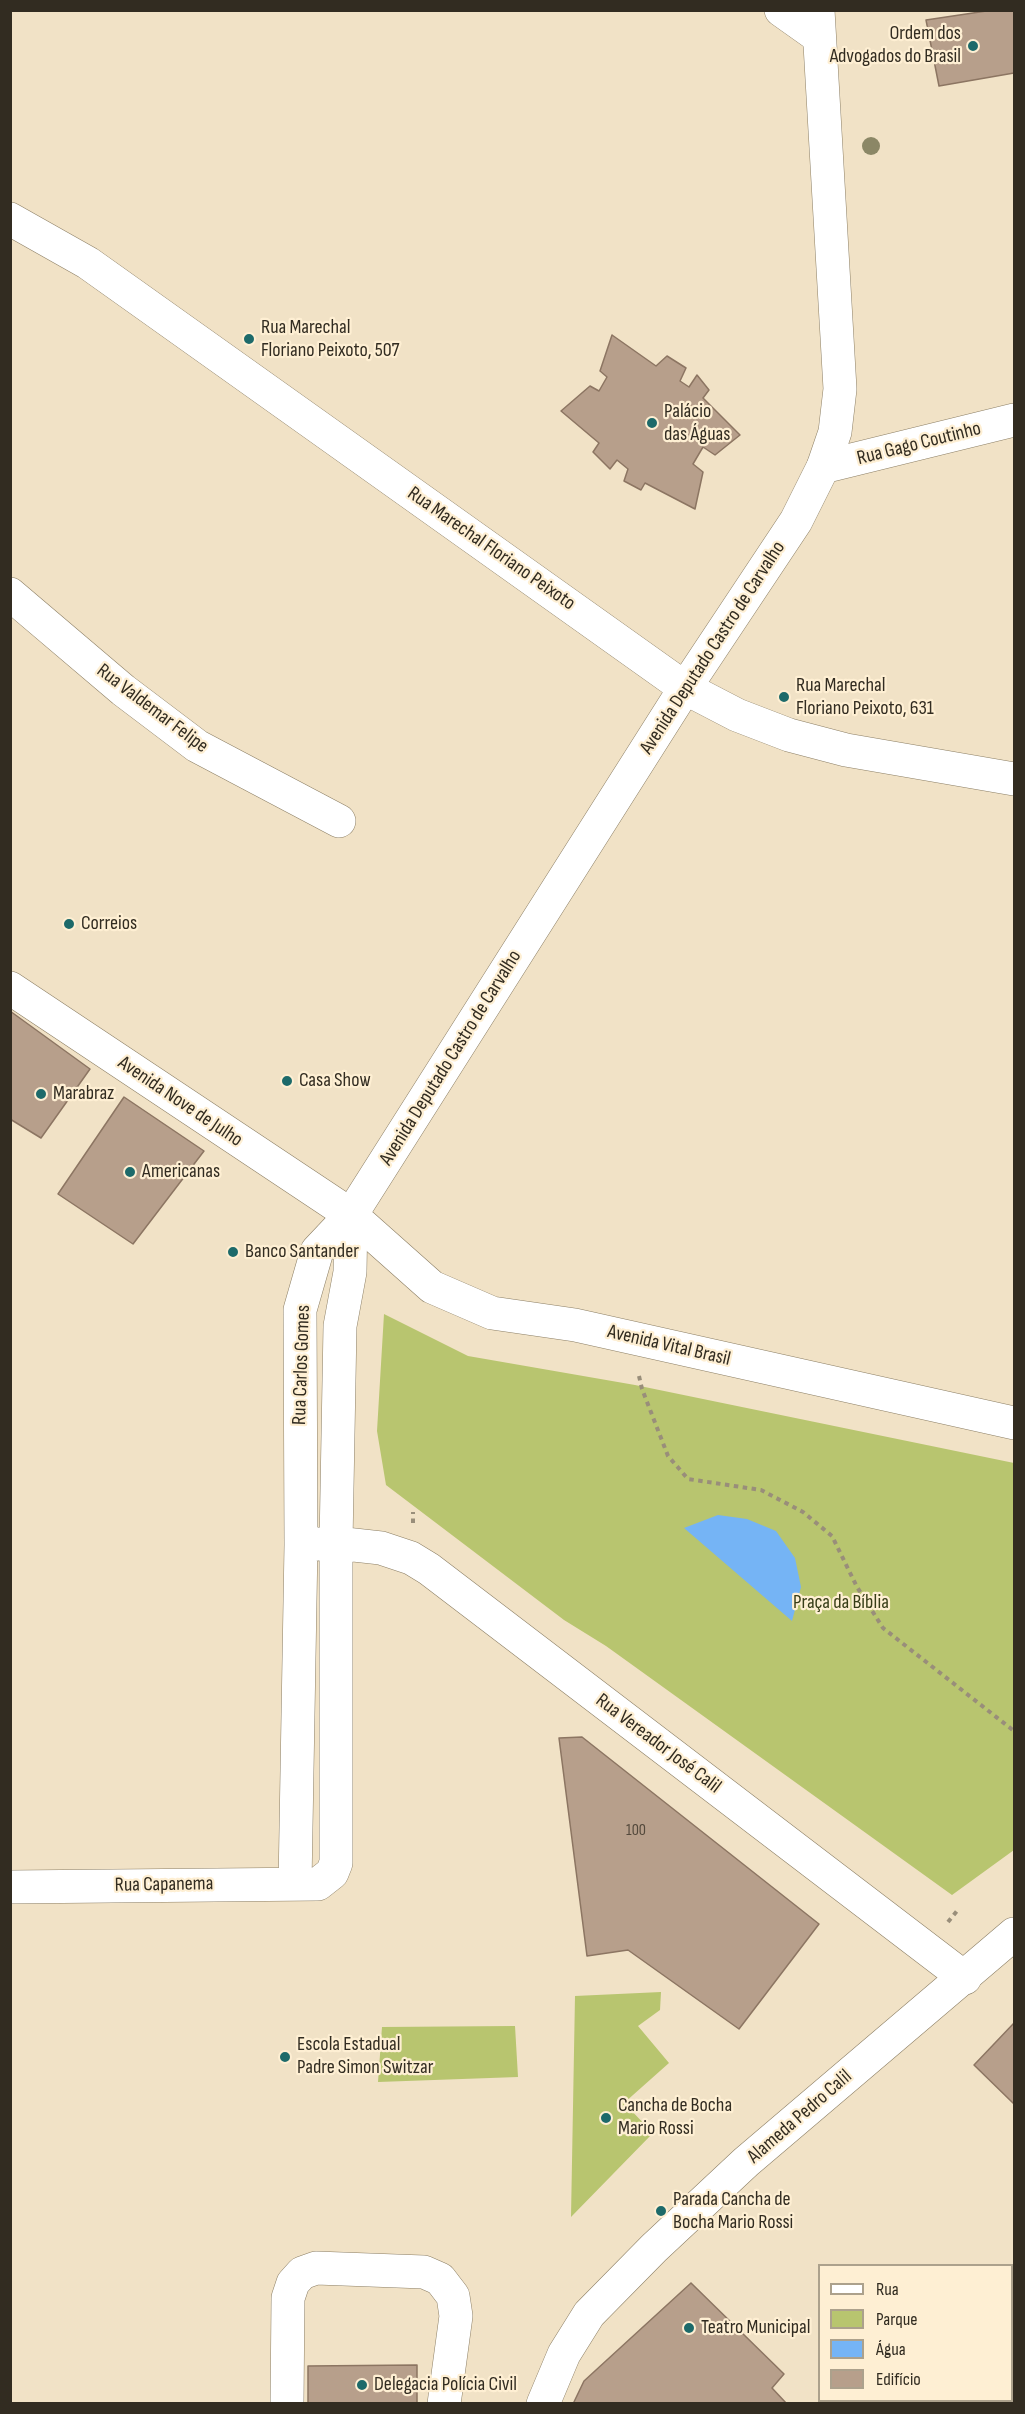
<!DOCTYPE html>
<meta charset="utf-8">
<style>
body{margin:0}
#map{position:relative;width:1025px;height:2414px;overflow:hidden;background:#f1e2c6;font-family:"Sofia Sans Condensed",sans-serif}
canvas{display:block}
.frame{position:absolute;inset:0;border:12px solid #322c21;pointer-events:none}
.legend{position:absolute;left:818px;top:2264px;width:195px;height:138px;box-sizing:border-box;background:#feefd3;border:2px solid #aca18c;margin:0;padding:8px 10px;list-style:none;font-size:18px;color:#322c21}
.legend li{display:flex;align-items:center;gap:12px;height:30px}
.legend b{width:30px;border:2px solid #aca18c}
</style>
<div id="map">
<canvas width="1025" height="2414"></canvas>
<div class="frame"></div>
<ul class="legend">
<li><b style="height:8px;background:#fff"></b>Rua</li>
<li><b style="height:16px;background:#b8c56f"></b>Parque</li>
<li><b style="height:16px;background:#75b4f5"></b>Água</li>
<li><b style="height:16px;background:#b79f8b"></b>Edifício</li>
</ul>
</div>
<script>
const g = document.querySelector('canvas').getContext('2d');
g.lineJoin = 'round';
function paint(path, color) { g.fillStyle = color; g.fill(path, 'evenodd'); }
const shape = rows => new Path2D(rows.map(r => 'M' + r).join(''));
function trace(path, color, width, dash) { g.strokeStyle = color; g.lineWidth = width; g.lineCap = dash ? 'butt' : 'round'; g.setLineDash(dash || []); g.stroke(path); }
function label(font, color, halo, rows, align = 'center') {
  g.font = font + ' "Sofia Sans Condensed",sans-serif'; g.lineWidth = 4.5; g.setLineDash([]); g.textBaseline = 'middle'; g.strokeStyle = halo; g.fillStyle = color; for (const [text, x, y, turn = 0] of rows) {
    g.save(); g.translate(x, y); g.rotate((+turn || 0) * Math.PI / 180); g.textAlign = isNaN(turn) ? turn : align; if (halo) g.strokeText(text, 0, 0); g.fillText(text, 0, 0); g.restore();
  }
}
paint(shape([
 [384,1314,468,1356,635,1385,1014,1463,1014,1850,952,1895,606,1646,564,1620,386,1485,377,1431],
 [661,1992,660,2010,638,2026,669,2063,624,2103,653,2133,571,2217,575,1996],
 [515,2026,518,2077,378,2082,382,2027]
]), '#b8c56f');
paint(shape([
 [718,1515,747,1519,776,1531,795,1558,801,1587,792,1621,684,1528]
]), '#75b4f5');
const building = shape([
 [993,10,1014,10,1014,73,939,86,926,20,993,10],
 [612,335,656,366,667,356,686,368,680,381,689,387,697,375,709,390,703,398,740,435,715,455,703,447,693,464,703,472,695,509,645,483,641,490,624,481,628,469,617,460,610,469,593,452,599,443,561,411,590,386,599,391,607,377,600,371,612,335],
 [10,1011,90,1069,41,1138,10,1119,10,1011],
 [124,1097,204,1151,133,1244,58,1194,124,1097],
 [582,1737,819,1924,739,2029,628,1950,587,1956,559,1738,582,1737],
 [1014,2023,1014,2104,974,2065,1014,2023],
 [691,2283,784,2374,772,2388,787,2404,573,2404,584,2381,691,2283],
 [417,2365,417,2404,308,2404,308,2366,417,2365]
]);
paint(building, '#b79f8b');
trace(building, '#8c7562', 1.5);
const minor = shape([
 [781,10,819,37],
 [10,219,88,263,685,688,737,715,789,735,846,750,1014,779],
 [823,467,1014,420],
 [10,594,123,690,197,746,339,821],
 [301,1545,336,1543,381,1548,411,1558,429,1569,965,1978],
 [295,1884,301,1545,300,1310,317,1251,351,1215],
 [10,1887,318,1884,332,1873,336,1863,336,1543,340,1326,350,1272,351,1215],
 [287,2404,288,2298,293,2283,302,2273,316,2268,424,2272,440,2279,453,2296,456,2316,444,2404]
]);
const major = shape([
 [10,988,351,1215,432,1287,492,1313,575,1325,1014,1423],
 [351,1215,685,688,796,521,823,467,835,432,840,389,818,10],
 [1012,2386,1014,2384],
 [543,2404,564,2354,589,2314,654,2248,746,2162,1014,1934],
 [974,2404,981,2400]
]);
trace(minor, '#8c7f65', 34);
trace(major, '#8c7f65', 34);
trace(shape([
 [639,1376,642,1389,668,1456,688,1479,761,1490,803,1512,832,1536,857,1587,883,1628,1014,1731],
 [413,1523,413,1512],
 [948,1922,957,1911]
]), '#998e7a', 4, [4.5, 4.5]);
trace(minor, '#fff', 33);
trace(major, '#fff', 33);
g.fillStyle = '#8b8766';
for (const [x, y] of [
 [871,146]
]) { g.beginPath(); g.arc(x, y, 9, 0, 2 * Math.PI); g.fill(); }
for (const [x, y, r, color] of [
 [973,46,6,"#1d6a6a"],
 [249,339,6,"#1d6a6a"],
 [652,423,6,"#1d6a6a"],
 [784,697,6,"#1d6a6a"],
 [69,924,6,"#1d6a6a"],
 [287,1081,6,"#1d6a6a"],
 [41,1094,6,"#1d6a6a"],
 [130,1172,6,"#1d6a6a"],
 [233,1252,6,"#1d6a6a"],
 [285,2057,6,"#1d6a6a"],
 [606,2118,6,"#1d6a6a"],
 [661,2211,6,"#1d6a6a"],
 [689,2328,6,"#1d6a6a"],
 [362,2385,6,"#1d6a6a"]
]) { const dot = new Path2D(); dot.arc(x, y, r, 0, 2 * Math.PI); g.fillStyle = color; g.fill(dot); trace(dot, '#feefd3', 2); }
label('16px', '#53493c', null, [
 ["100",636,1831]
]);
label('20px', '#322c21', '#feefd3', [
 ["Ordem dos",961,34,"right"],
 ["Advogados do Brasil",961,57,"right"],
 ["Rua Marechal",261,328],
 ["Floriano Peixoto, 507",261,351],
 ["Palácio",664,412],
 ["das Águas",664,435],
 ["Rua Marechal",796,686],
 ["Floriano Peixoto, 631",796,709],
 ["Correios",81,924],
 ["Casa Show",299,1081],
 ["Marabraz",53,1094],
 ["Americanas",142,1172],
 ["Banco Santander",245,1252],
 ["Escola Estadual",297,2045],
 ["Padre Simon Switzar",297,2068],
 ["Cancha de Bocha",618,2106],
 ["Mario Rossi",618,2129],
 ["Parada Cancha de",673,2200],
 ["Bocha Mario Rossi",673,2223],
 ["Teatro Municipal",701,2328],
 ["Delegacia Polícia Civil",374,2385]
], 'left');
label('20px', '#322c21', '#feefd3', [
 ["Rua Gago Coutinho",919,444,-14],
 ["Rua Marechal Floriano Peixoto",491,549,35],
 ["Avenida Deputado Castro de Carvalho",713,648,-57],
 ["Rua Valdemar Felipe",152,709,37],
 ["Avenida Deputado Castro de Carvalho",451,1058,-58],
 ["Avenida Nove de Julho",180,1102,34],
 ["Avenida Vital Brasil",669,1346,13],
 ["Rua Carlos Gomes",302,1365,-88],
 ["Rua Vereador José Calil",658,1744,37],
 ["Rua Capanema",164,1885,-1],
 ["Alameda Pedro Calil",800,2117,-41]
]);
label('20px', '#373d17', '#feefd3', [
 ["Praça da Bíblia",841,1603]
]);
</script>
